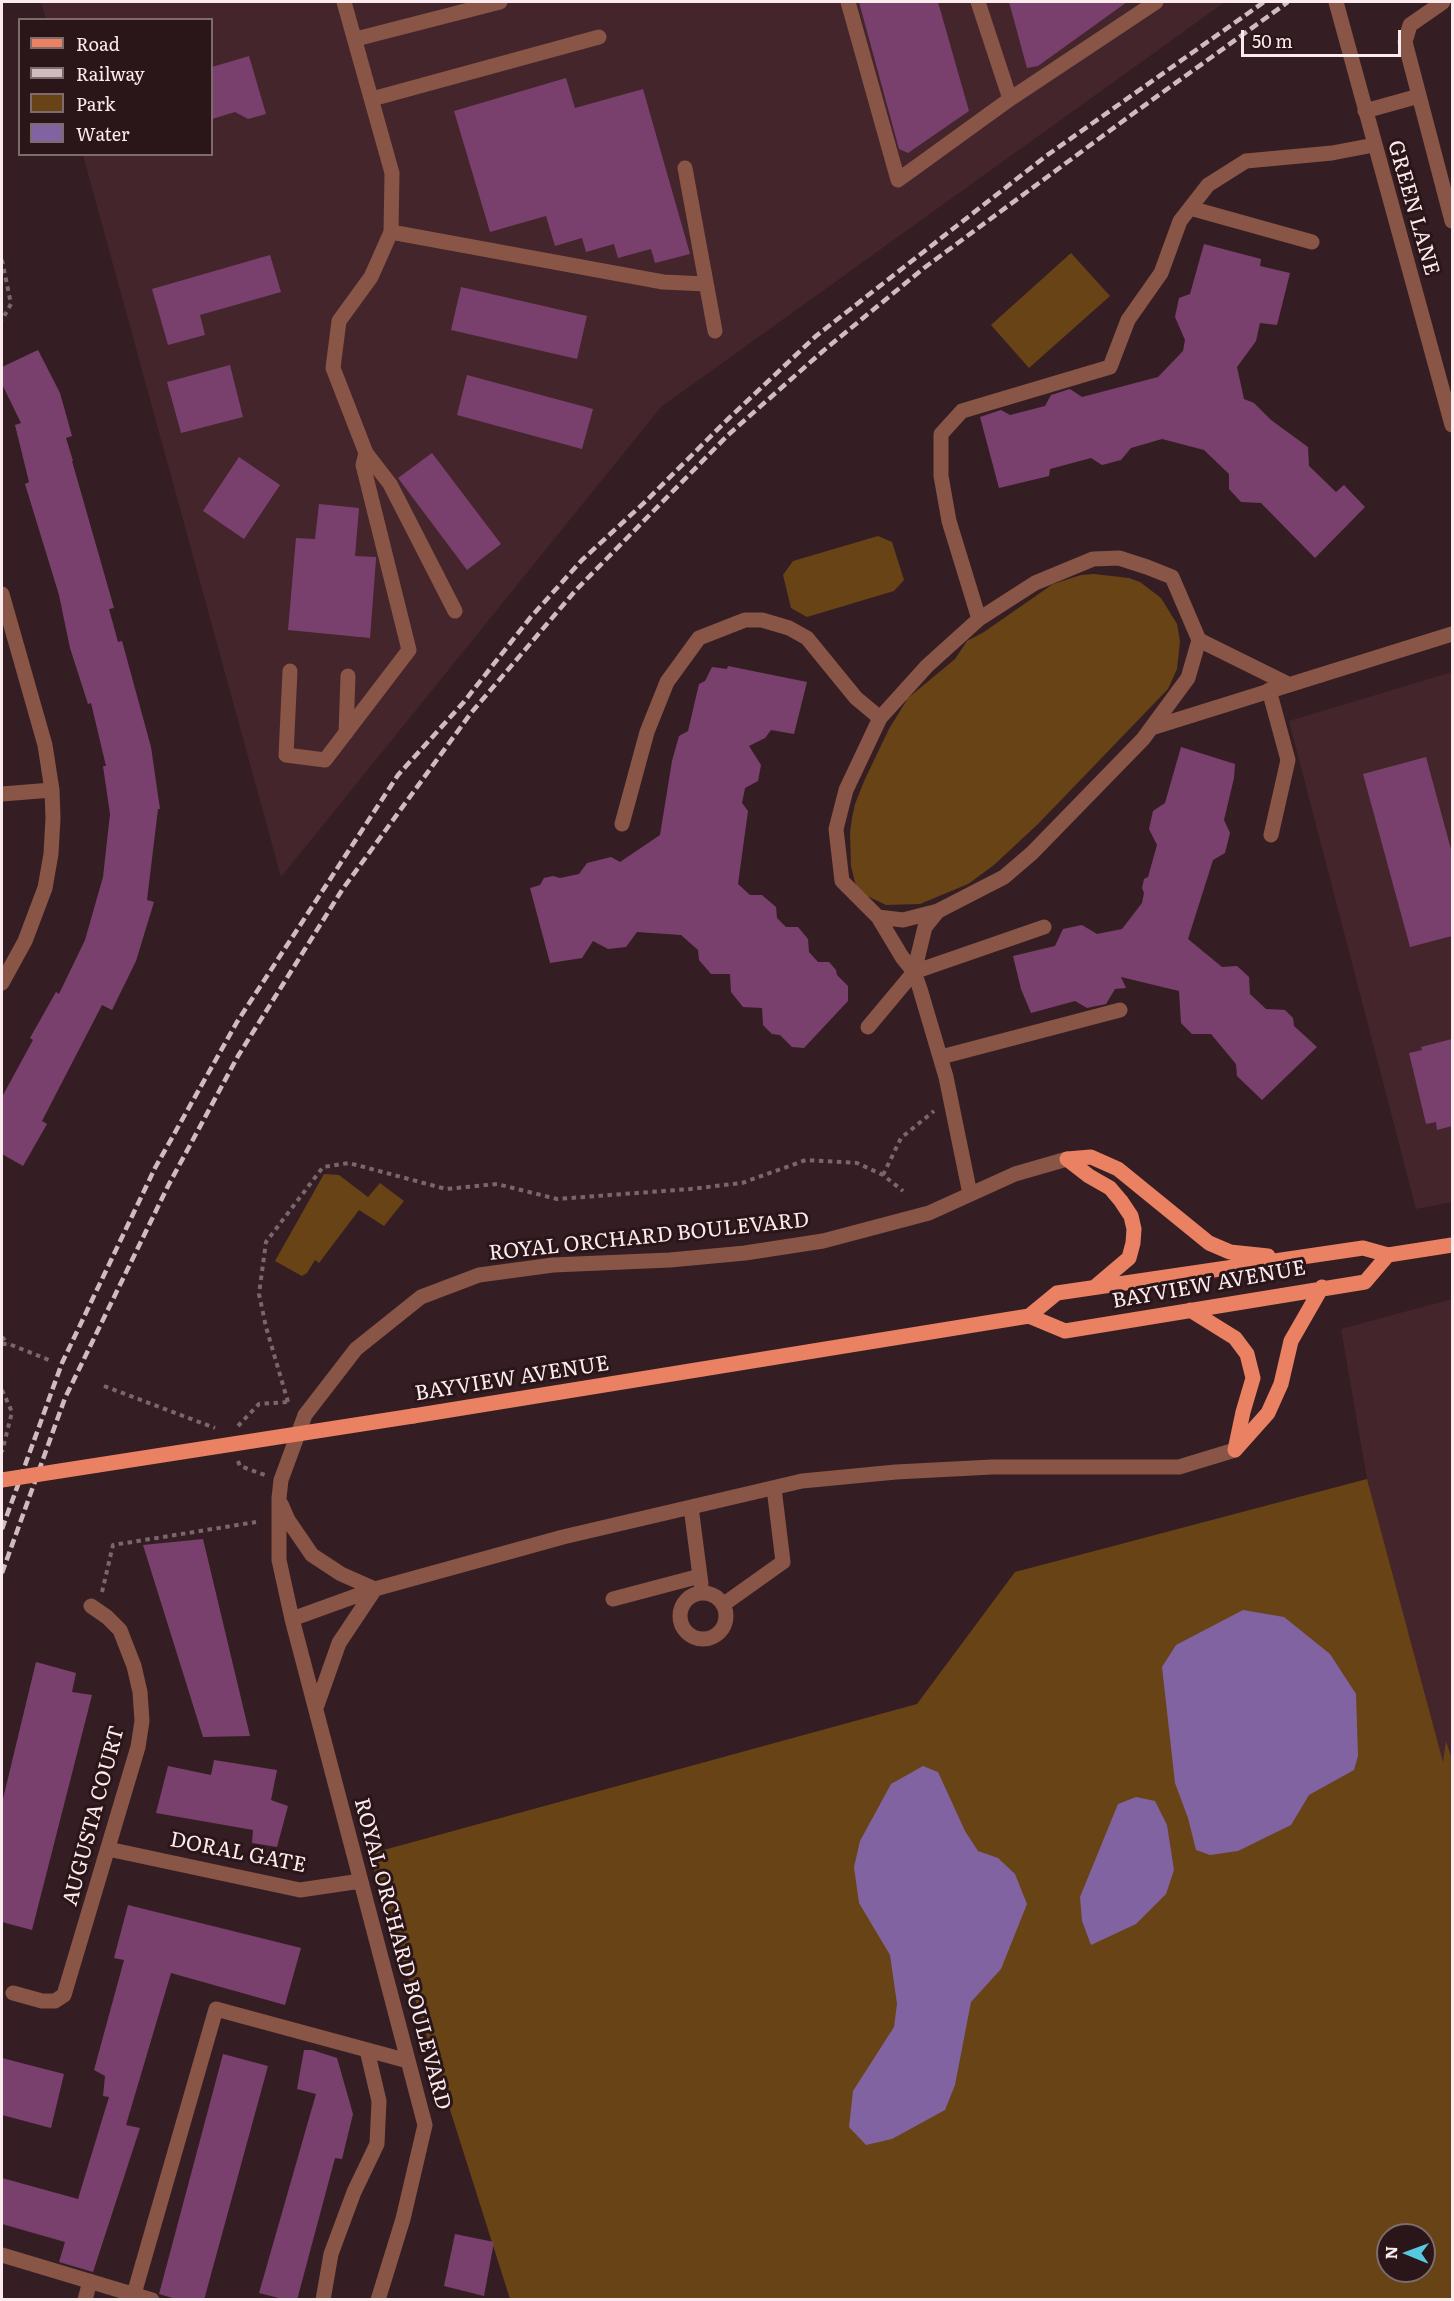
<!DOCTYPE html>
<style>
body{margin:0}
#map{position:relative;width:1454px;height:2301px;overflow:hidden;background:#351e23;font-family:Literata,serif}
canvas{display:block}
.frame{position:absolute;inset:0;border:3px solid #fcebee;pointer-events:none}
.legend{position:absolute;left:18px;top:18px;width:195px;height:138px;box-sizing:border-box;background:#2a1519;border:2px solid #7e6b6e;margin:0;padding:8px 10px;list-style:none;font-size:18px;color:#fcebee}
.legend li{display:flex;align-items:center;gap:12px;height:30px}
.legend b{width:30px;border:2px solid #7e6b6e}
.north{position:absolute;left:1376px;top:2223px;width:60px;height:60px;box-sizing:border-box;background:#2a1519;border:2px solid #7e6b6e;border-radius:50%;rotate:271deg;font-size:16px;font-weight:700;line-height:24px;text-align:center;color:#fcebee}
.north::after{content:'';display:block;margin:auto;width:21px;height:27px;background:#56c9e0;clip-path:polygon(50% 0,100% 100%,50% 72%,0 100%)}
.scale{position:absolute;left:1241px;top:30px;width:160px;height:27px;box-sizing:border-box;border:3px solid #fcebee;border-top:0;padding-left:8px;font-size:18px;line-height:21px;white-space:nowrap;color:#fcebee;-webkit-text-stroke:4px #2a1519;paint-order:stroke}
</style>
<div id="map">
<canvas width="1454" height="2301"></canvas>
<div class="frame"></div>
<ul class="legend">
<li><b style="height:8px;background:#ea8162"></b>Road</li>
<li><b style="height:8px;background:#cfbcc0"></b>Railway</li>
<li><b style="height:16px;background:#674315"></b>Park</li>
<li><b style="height:16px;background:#8163a2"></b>Water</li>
</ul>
<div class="north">N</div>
<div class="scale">50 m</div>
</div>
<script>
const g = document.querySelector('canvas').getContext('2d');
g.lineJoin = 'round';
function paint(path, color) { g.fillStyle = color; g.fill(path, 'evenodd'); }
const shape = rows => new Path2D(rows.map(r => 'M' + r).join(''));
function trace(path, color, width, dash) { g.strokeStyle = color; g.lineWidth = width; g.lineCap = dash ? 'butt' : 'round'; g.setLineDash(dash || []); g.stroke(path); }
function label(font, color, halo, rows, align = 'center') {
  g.font = font + ' Literata,serif'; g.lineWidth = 6; g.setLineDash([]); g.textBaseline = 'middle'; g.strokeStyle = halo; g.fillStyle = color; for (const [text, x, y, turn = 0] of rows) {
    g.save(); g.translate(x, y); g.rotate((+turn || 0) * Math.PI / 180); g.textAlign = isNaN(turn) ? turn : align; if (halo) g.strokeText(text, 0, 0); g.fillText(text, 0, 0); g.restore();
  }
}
paint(shape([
 [41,2,1225,2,661,407,281,877,83,155,212,154,212,20,46,19],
 [1452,672,1452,1202,1416,1209,1289,721],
 [1452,1299,1452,1798,1367,1479,1341,1329]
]), '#43252b');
paint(shape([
 [1071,253,1110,296,1029,368,991,325],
 [878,536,892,542,904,580,894,591,807,617,791,608,783,575,793,561],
 [1094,574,1129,578,1140,582,1161,598,1177,624,1180,641,1177,669,1168,689,1038,824,994,865,968,884,920,904,886,905,867,896,856,886,851,866,850,833,852,818,855,804,865,779,889,729,908,698,955,659,967,641,984,632,1053,584,1081,575],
 [324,1174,339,1175,368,1197,380,1183,404,1201,384,1226,359,1210,319,1263,315,1260,307,1273,302,1276,275,1261],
 [1367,1479,1443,1762,1446,1741,1452,1759,1452,2299,510,2299,369,1854,917,1704,1015,1572],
 [1388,2235,1424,2235,1424,2271,1388,2271]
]), '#674315');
paint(shape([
 [1243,1610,1284,1617,1330,1654,1356,1694,1358,1756,1354,1770,1309,1795,1291,1825,1238,1851,1210,1855,1196,1850,1188,1818,1175,1783,1162,1667,1176,1645],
 [923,1766,938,1772,965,1831,978,1851,998,1858,1015,1874,1027,1904,1001,1969,971,2002,955,2085,945,2110,892,2139,866,2145,849,2127,853,2091,894,2027,897,2004,890,1955,859,1903,854,1867,860,1841,891,1784],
 [1136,1797,1155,1801,1167,1825,1174,1870,1166,1894,1136,1924,1091,1945,1082,1921,1080,1897,1118,1804]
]), '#8163a2');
paint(shape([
 [859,2,938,2,969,111,908,153,899,149],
 [1009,2,1127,2,1038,66,1027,68],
 [249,56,266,114,248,119,235,112,212,119,212,67],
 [566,78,575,108,643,89,690,254,655,263,651,249,618,258,614,244,586,252,582,238,555,246,546,216,490,232,454,111],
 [1204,244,1261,259,1260,266,1290,273,1277,325,1260,323,1256,341,1237,367,1244,399,1254,403,1271,420,1308,447,1309,466,1336,492,1344,485,1365,507,1315,558,1261,503,1241,502,1229,489,1229,474,1204,450,1162,439,1131,448,1121,460,1102,465,1091,458,1050,469,1049,476,999,488,980,417,1001,410,1010,415,1045,406,1051,395,1070,389,1082,397,1158,377,1183,351,1185,340,1175,317,1179,298,1190,294],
 [270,255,281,292,200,315,205,335,168,345,152,289],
 [461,287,587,316,577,359,451,330],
 [38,350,60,393,72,436,66,438,73,461,72,461,114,608,109,609,118,642,122,641,151,747,160,809,158,809,147,900,154,902,136,961,112,1010,102,1005,42,1121,47,1124,23,1166,2,1154,2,1097,33,1040,30,1038,56,992,59,994,85,940,103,877,110,814,103,766,106,766,91,703,88,704,70,648,59,595,25,484,29,482,15,425,21,423,2,384,2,367],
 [230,365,243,417,181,433,167,382],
 [467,375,593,409,582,449,457,415],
 [432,453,501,544,467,570,398,478],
 [239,457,280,485,244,539,203,511],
 [319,504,359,508,355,556,376,557,376,559,370,638,288,630,296,538,315,539],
 [728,666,807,682,794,734,771,730,765,738,749,746,761,765,758,781,745,788,742,803,748,811,738,884,750,895,762,895,776,907,777,918,786,927,798,927,808,939,809,952,818,962,829,962,836,970,837,975,848,986,848,1001,804,1048,792,1047,780,1035,772,1034,763,1025,762,1008,743,1007,731,992,730,974,711,974,699,960,698,950,681,935,637,932,626,947,608,949,593,941,582,958,550,963,530,888,540,885,544,878,553,876,560,878,579,874,587,863,611,857,620,862,660,835,672,761,679,736,688,731,699,684,705,681,712,667,727,669],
 [1181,747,1235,764,1234,778,1224,820,1230,833,1225,853,1213,860,1188,939,1222,967,1237,966,1249,977,1250,994,1266,1009,1285,1010,1293,1018,1294,1026,1317,1047,1262,1100,1237,1076,1236,1064,1211,1034,1192,1034,1181,1023,1179,991,1121,977,1126,988,1115,989,1106,1004,1087,1008,1075,1001,1031,1013,1021,989,1013,956,1055,946,1063,929,1082,925,1097,934,1122,929,1142,903,1144,893,1142,888,1144,879,1148,877,1157,845,1149,829,1153,811,1165,803],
 [1426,757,1452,853,1452,936,1410,947,1363,774],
 [1452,1039,1452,1126,1437,1130,1436,1122,1426,1124,1409,1053,1422,1050,1421,1047],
 [203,1539,250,1736,203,1737,143,1545],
 [36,1662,76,1673,72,1692,92,1695,32,1930,2,1922,2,1803],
 [214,1760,277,1770,271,1800,288,1806,277,1847,252,1843,253,1830,156,1813,168,1766,211,1775],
 [128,1905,301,1948,285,2005,171,1973,126,2125,140,2128,93,2272,59,2262,65,2242,2,2224,2,2178,78,2199,109,2097,103,2096,105,2076,94,2070,124,1960,114,1958],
 [304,2050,312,2050,337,2058,353,2114,342,2159,335,2158,297,2300,287,2300,259,2293,316,2094,297,2089],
 [223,2054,268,2066,204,2300,179,2300,159,2294],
 [2,2058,64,2074,51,2128,2,2115],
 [455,2234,494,2242,484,2296,444,2286]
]), '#7a406d');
trace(shape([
 [2,260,11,304,2,320],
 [883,1175,901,1138,934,1111],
 [2,1337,8,1344],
 [2,1344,9,1344,49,1360],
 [104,1386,215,1428],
 [2,1390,12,1412,2,1452],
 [288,1402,266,1327,259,1294,266,1242,323,1167,349,1163,446,1189,497,1184,557,1199,690,1189,742,1183,806,1160,857,1163,883,1175,903,1191],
 [238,1426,259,1404,288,1402,290,1403],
 [238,1461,240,1466,265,1475],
 [102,1592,113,1545,256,1522]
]), '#7b676b', 4, [4.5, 4.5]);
trace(shape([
 [848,2,898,180,1010,99,978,2],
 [1336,2,1452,425],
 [1443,2,1410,25,1405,42,1452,221],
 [356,39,500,2],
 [372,99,599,37],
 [1010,99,1156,2],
 [1365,111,1419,96],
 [685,168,715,331],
 [1190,208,1312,242],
 [391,232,663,282,706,284],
 [366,453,390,484,455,611],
 [2,594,45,745,52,790,53,818,51,854,45,888,25,941,2,983],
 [979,619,949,521,941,476,941,434,962,411,1110,367,1128,320,1161,273,1180,221,1208,185,1246,161,1332,153,1374,145],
 [1199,640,1188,678,1143,739,1032,853,1004,877,938,911,903,920,878,917,842,881,836,829,846,790,880,718,927,666,979,619,1035,583,1093,559,1119,558,1147,567,1172,577,1199,640,1288,684],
 [290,671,286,755,325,760,409,650,363,465,366,453,333,368,339,321,371,277,391,232,392,173,344,2],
 [1269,690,1288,760,1271,835],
 [1151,728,1452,634],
 [346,733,348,676],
 [2,794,52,790],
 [622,824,647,732,667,682,699,638,745,620,762,620,789,628,807,638,856,698,880,718],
 [878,917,902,957,914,972,920,989,946,1077,970,1194],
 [914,972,1044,927],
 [868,1027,914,972,925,927,938,911],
 [941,1057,1120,1010],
 [281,1504,288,1520,312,1555,341,1574,375,1589],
 [691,1507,701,1584],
 '680 1616a23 23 0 1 1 46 0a23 23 0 1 1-46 0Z',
 [613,1599,700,1576],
 [724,1604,783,1562,774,1488],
 [292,1619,375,1589,563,1537,802,1481,896,1472,992,1467,1179,1467,1235,1450],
 [316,1708,339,1643,375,1589],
 [108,1849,300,1890,361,1881],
 [13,1993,42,2001,55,2001,64,1995,138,1747,142,1721,140,1692,134,1666,120,1630,107,1617,91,1606],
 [2,2255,152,2300],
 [134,2294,216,2009,408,2061],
 [85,2300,90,2281],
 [323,2300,331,2254,354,2192,377,2144,379,2101,367,2050],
 [378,2300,403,2219,425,2125,292,1619,279,1560,279,1498,281,1480,305,1415,356,1349,421,1297,479,1275,553,1265,670,1260,745,1253,823,1241,929,1213,1015,1174,1067,1159]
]), '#885546', 15);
trace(shape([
 [1067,1159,1091,1157,1118,1169,1209,1243,1230,1252,1268,1256],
 [1067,1159,1089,1176,1110,1188,1121,1201,1131,1216,1134,1229,1133,1243,1129,1258,1096,1286],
 [1190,1310,1235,1338,1247,1354,1253,1378,1243,1412,1235,1450],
 [1029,1316,1065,1331,1365,1282,1388,1255],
 [413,1416,1029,1316,1057,1293,1363,1248,1388,1255,1452,1245],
 [1235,1450,1268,1413,1281,1384,1291,1341,1322,1287]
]), '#ea8162', 15);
trace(shape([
 [2,1529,62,1363,155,1168,237,1022,398,775,463,703,530,618,582,560,646,501,727,420,816,336,1046,156,1264,2],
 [2,1573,65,1398,168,1186,238,1056,342,890,471,713,576,590,728,435,823,351,924,268,1127,118,1288,2]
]), '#cfbcc0', 4.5, [9, 4.5]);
trace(shape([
 [2,1480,413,1416]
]), '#ea8162', 15);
label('21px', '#fcebee', '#2a1519', [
 ["GREEN LANE",1413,208,74],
 ["ROYAL ORCHARD BOULEVARD",649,1237,-6],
 ["BAYVIEW AVENUE",1209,1285,-10],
 ["BAYVIEW AVENUE",512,1379,-9],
 ["AUGUSTA COURT",94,1816,-75],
 ["DORAL GATE",238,1853,11],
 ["ROYAL ORCHARD BOULEVARD",402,1954,75]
]);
</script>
